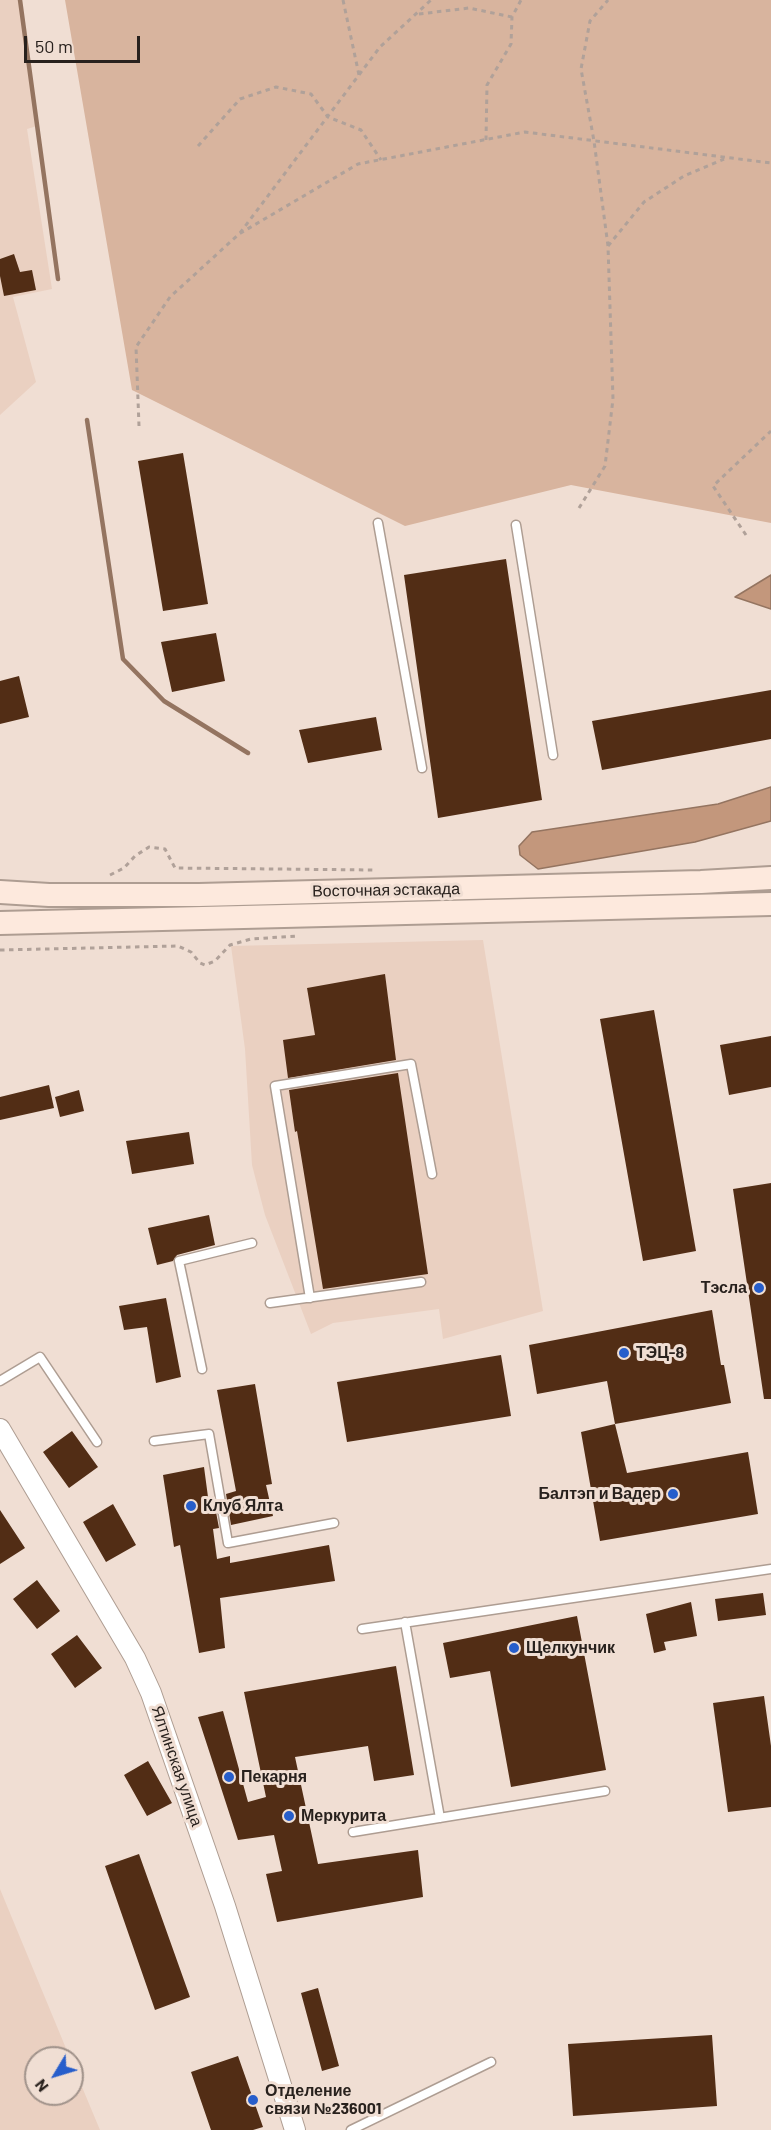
<!DOCTYPE html>
<meta charset="utf-8">
<style>
body{margin:0}
#map{position:relative;width:771px;height:2130px;overflow:hidden;background:#f0ded3;font-family:Barlow,sans-serif}
canvas{display:block}
.north{position:absolute;left:24px;top:2046px;width:60px;height:60px;box-sizing:border-box;background:#f0ded3;border:2px solid #a0928a;border-radius:50%;rotate:232deg;font-size:16px;font-weight:700;line-height:24px;text-align:center;color:#28211d}
.north::after{content:'';display:block;margin:auto;width:21px;height:27px;background:#275ecb;clip-path:polygon(50% 0,100% 100%,50% 72%,0 100%)}
.scale{position:absolute;left:24px;top:36px;width:116px;height:27px;box-sizing:border-box;border:3px solid #28211d;border-top:0;padding-left:8px;font-size:18px;line-height:21px;white-space:nowrap;color:#28211d;-webkit-text-stroke:4px #f0ded3;paint-order:stroke}
</style>
<div id="map">
<canvas width="771" height="2130"></canvas>
<div class="north">N</div>
<div class="scale">50 m</div>
</div>
<script>
const g = document.querySelector('canvas').getContext('2d');
g.lineJoin = 'round';
function paint(path, color) { g.fillStyle = color; g.fill(path, 'evenodd'); }
const shape = rows => new Path2D(rows.map(r => 'M' + r).join(''));
function trace(path, color, width, dash) { g.strokeStyle = color; g.lineWidth = width; g.lineCap = dash ? 'butt' : 'round'; g.setLineDash(dash || []); g.stroke(path); }
function label(font, color, halo, rows, align = 'center') {
  g.font = font + ' Barlow,sans-serif'; g.lineWidth = 6; g.setLineDash([]); g.textBaseline = 'middle'; g.strokeStyle = halo; g.fillStyle = color; for (const [text, x, y, turn = 0] of rows) {
    g.save(); g.translate(x, y); g.rotate((+turn || 0) * Math.PI / 180); g.textAlign = isNaN(turn) ? turn : align; if (halo) g.strokeText(text, 0, 0); g.fillText(text, 0, 0); g.restore();
  }
}
paint(shape([
 [0,0,20,0,37,126,27,129,52,289,13,297,36,382,0,415],
 [483,940,543,1311,443,1339,439,1309,333,1323,311,1334,265,1215,252,1165,245,1049,231,946],
 [0,1889,70,2058,36,2058,36,2094,72,2094,72,2063,100,2130,0,2130]
]), '#ead0c1');
paint(shape([
 [65,0,771,0,771,523,571,485,405,526,132,390]
]), '#d8b49e');
const water = shape([
 [771,575,771,609,735,597,771,575],
 [771,787,771,821,695,842,538,869,520,855,519,846,532,832,718,804,771,787]
]);
paint(water, '#c3977c');
trace(water, '#947460', 1.5);
trace(shape([
 [20,0,58,279],
 [87,420,123,659,164,701,248,753]
]), '#947460', 4.5);
paint(shape([
 [14,254,20,272,32,270,36,290,4,296,0,276,0,259],
 [183,453,208,604,163,611,138,461],
 [506,559,542,800,438,818,404,575],
 [216,633,225,681,172,692,161,642],
 [19,676,29,717,0,724,0,681],
 [771,690,771,739,602,770,592,721],
 [376,717,382,750,308,763,299,730],
 [385,974,396,1060,288,1078,283,1040,315,1035,307,988],
 [654,1010,696,1251,643,1261,600,1019],
 [771,1036,771,1087,729,1095,720,1045],
 [398,1073,428,1274,323,1289,297,1131,295,1132,289,1090],
 [49,1085,54,1108,0,1120,0,1097],
 [79,1090,84,1111,60,1117,55,1097],
 [189,1132,194,1164,132,1174,126,1141],
 [771,1183,771,1399,764,1399,733,1189],
 [209,1215,215,1245,177,1255,173,1261,157,1265,148,1228],
 [166,1298,181,1377,156,1383,147,1327,124,1330,119,1306],
 [712,1310,721,1365,724,1365,731,1403,615,1424,607,1381,537,1394,529,1345],
 [501,1355,511,1416,347,1442,337,1382],
 [255,1384,272,1484,266,1485,273,1516,231,1525,226,1494,236,1491,217,1390],
 [615,1424,627,1473,748,1452,758,1514,600,1541,581,1432],
 [72,1431,98,1467,69,1488,43,1452],
 [204,1467,208,1497,213,1496,219,1528,213,1529,217,1559,230,1556,230,1563,329,1545,335,1581,220,1598,225,1648,199,1653,180,1545,174,1547,163,1475],
 [113,1504,136,1545,106,1562,83,1522],
 [0,1510,25,1548,0,1564],
 [37,1580,60,1611,37,1629,13,1599],
 [763,1593,766,1615,718,1621,715,1599],
 [691,1602,697,1636,664,1642,666,1650,654,1653,646,1614],
 [577,1616,606,1770,511,1787,490,1671,450,1678,443,1643],
 [77,1635,102,1668,75,1688,51,1654],
 [396,1666,414,1775,374,1781,368,1746,295,1757,318,1864,418,1850,423,1897,277,1922,266,1874,282,1871,274,1835,238,1840,198,1717,223,1711,248,1802,266,1797,244,1692],
 [764,1696,771,1746,771,1807,728,1812,713,1703],
 [148,1761,172,1803,147,1816,124,1775],
 [139,1854,190,1997,155,2010,105,1866],
 [318,1988,339,2066,322,2071,301,1993],
 [712,2035,717,2106,573,2116,568,2044],
 [238,2056,263,2127,253,2130,211,2130,191,2072]
]), '#522d15');
const service = shape([
 [378,523,422,768],
 [516,525,553,755],
 [310,1298,275,1086,411,1064,432,1174],
 [270,1303,421,1282],
 [202,1369,179,1261,252,1243],
 [0,1381,40,1357,97,1442],
 [154,1441,209,1434,228,1543,334,1523],
 [405,1622,440,1818],
 [362,1629,771,1569],
 [353,1832,605,1791],
 [351,2130,491,2062]
]);
const tertiary = shape([
 [0,1429,135,1658,151,1693,225,1906,295,2130]
]);
const secondary = shape([
 [0,892,49,895,199,895,701,882,771,878],
 [0,923,771,904]
]);
trace(service, '#ae9d92', 11);
trace(tertiary, '#ae9d92', 22);
trace(secondary, '#ae9d92', 26);
trace(shape([
 [343,0,359,75],
 [419,14,469,8,512,17],
 [486,140,487,85,511,44,512,17,521,0],
 [198,146,240,99,276,87,311,94,328,117,361,130,381,160],
 [240,233,380,47,431,0],
 [608,246,644,202,684,176,724,159],
 [139,426,136,347,170,297,239,234,358,164,525,132,771,163],
 [579,508,605,466,613,399,608,246,594,141,581,69,590,21,608,0],
 [746,535,713,486,771,431],
 [110,875,124,868,135,856,149,847,165,849,175,868,375,870],
 [0,950,178,946,191,952,200,963,205,965,215,961,230,945,251,939,297,936]
]), '#b0a199', 3, [4.5, 4.5]);
trace(service, '#fff', 8);
trace(tertiary, '#fff', 20);
trace(secondary, '#fde9dd', 22);
for (const [x, y, r, color] of [
 [759,1288,6,"#275ecb"],
 [624,1353,6,"#275ecb"],
 [673,1494,6,"#275ecb"],
 [191,1506,6,"#275ecb"],
 [514,1648,6,"#275ecb"],
 [229,1777,6,"#275ecb"],
 [289,1816,6,"#275ecb"],
 [253,2100,6,"#275ecb"]
]) { const dot = new Path2D(); dot.arc(x, y, r, 0, 2 * Math.PI); g.fillStyle = color; g.fill(dot); trace(dot, '#f0ded3', 2); }
label('16px', '#28211d', '#f0ded3', [
 ["Восточная эстакада",386,890,-1],
 ["Ялтинская улица",177,1766,71]
]);
label('bold 16px', '#28211d', '#f0ded3', [
 ["Тэсла",747,1288,"right"],
 ["ТЭЦ-8",636,1353],
 ["Балтэп и Вадер",661,1494,"right"],
 ["Клуб Ялта",203,1506],
 ["Щелкунчик",526,1648],
 ["Пекарня",241,1777],
 ["Меркурита",301,1816],
 ["Отделение",265,2091],
 ["связи №236001",265,2109]
], 'left');
</script>
